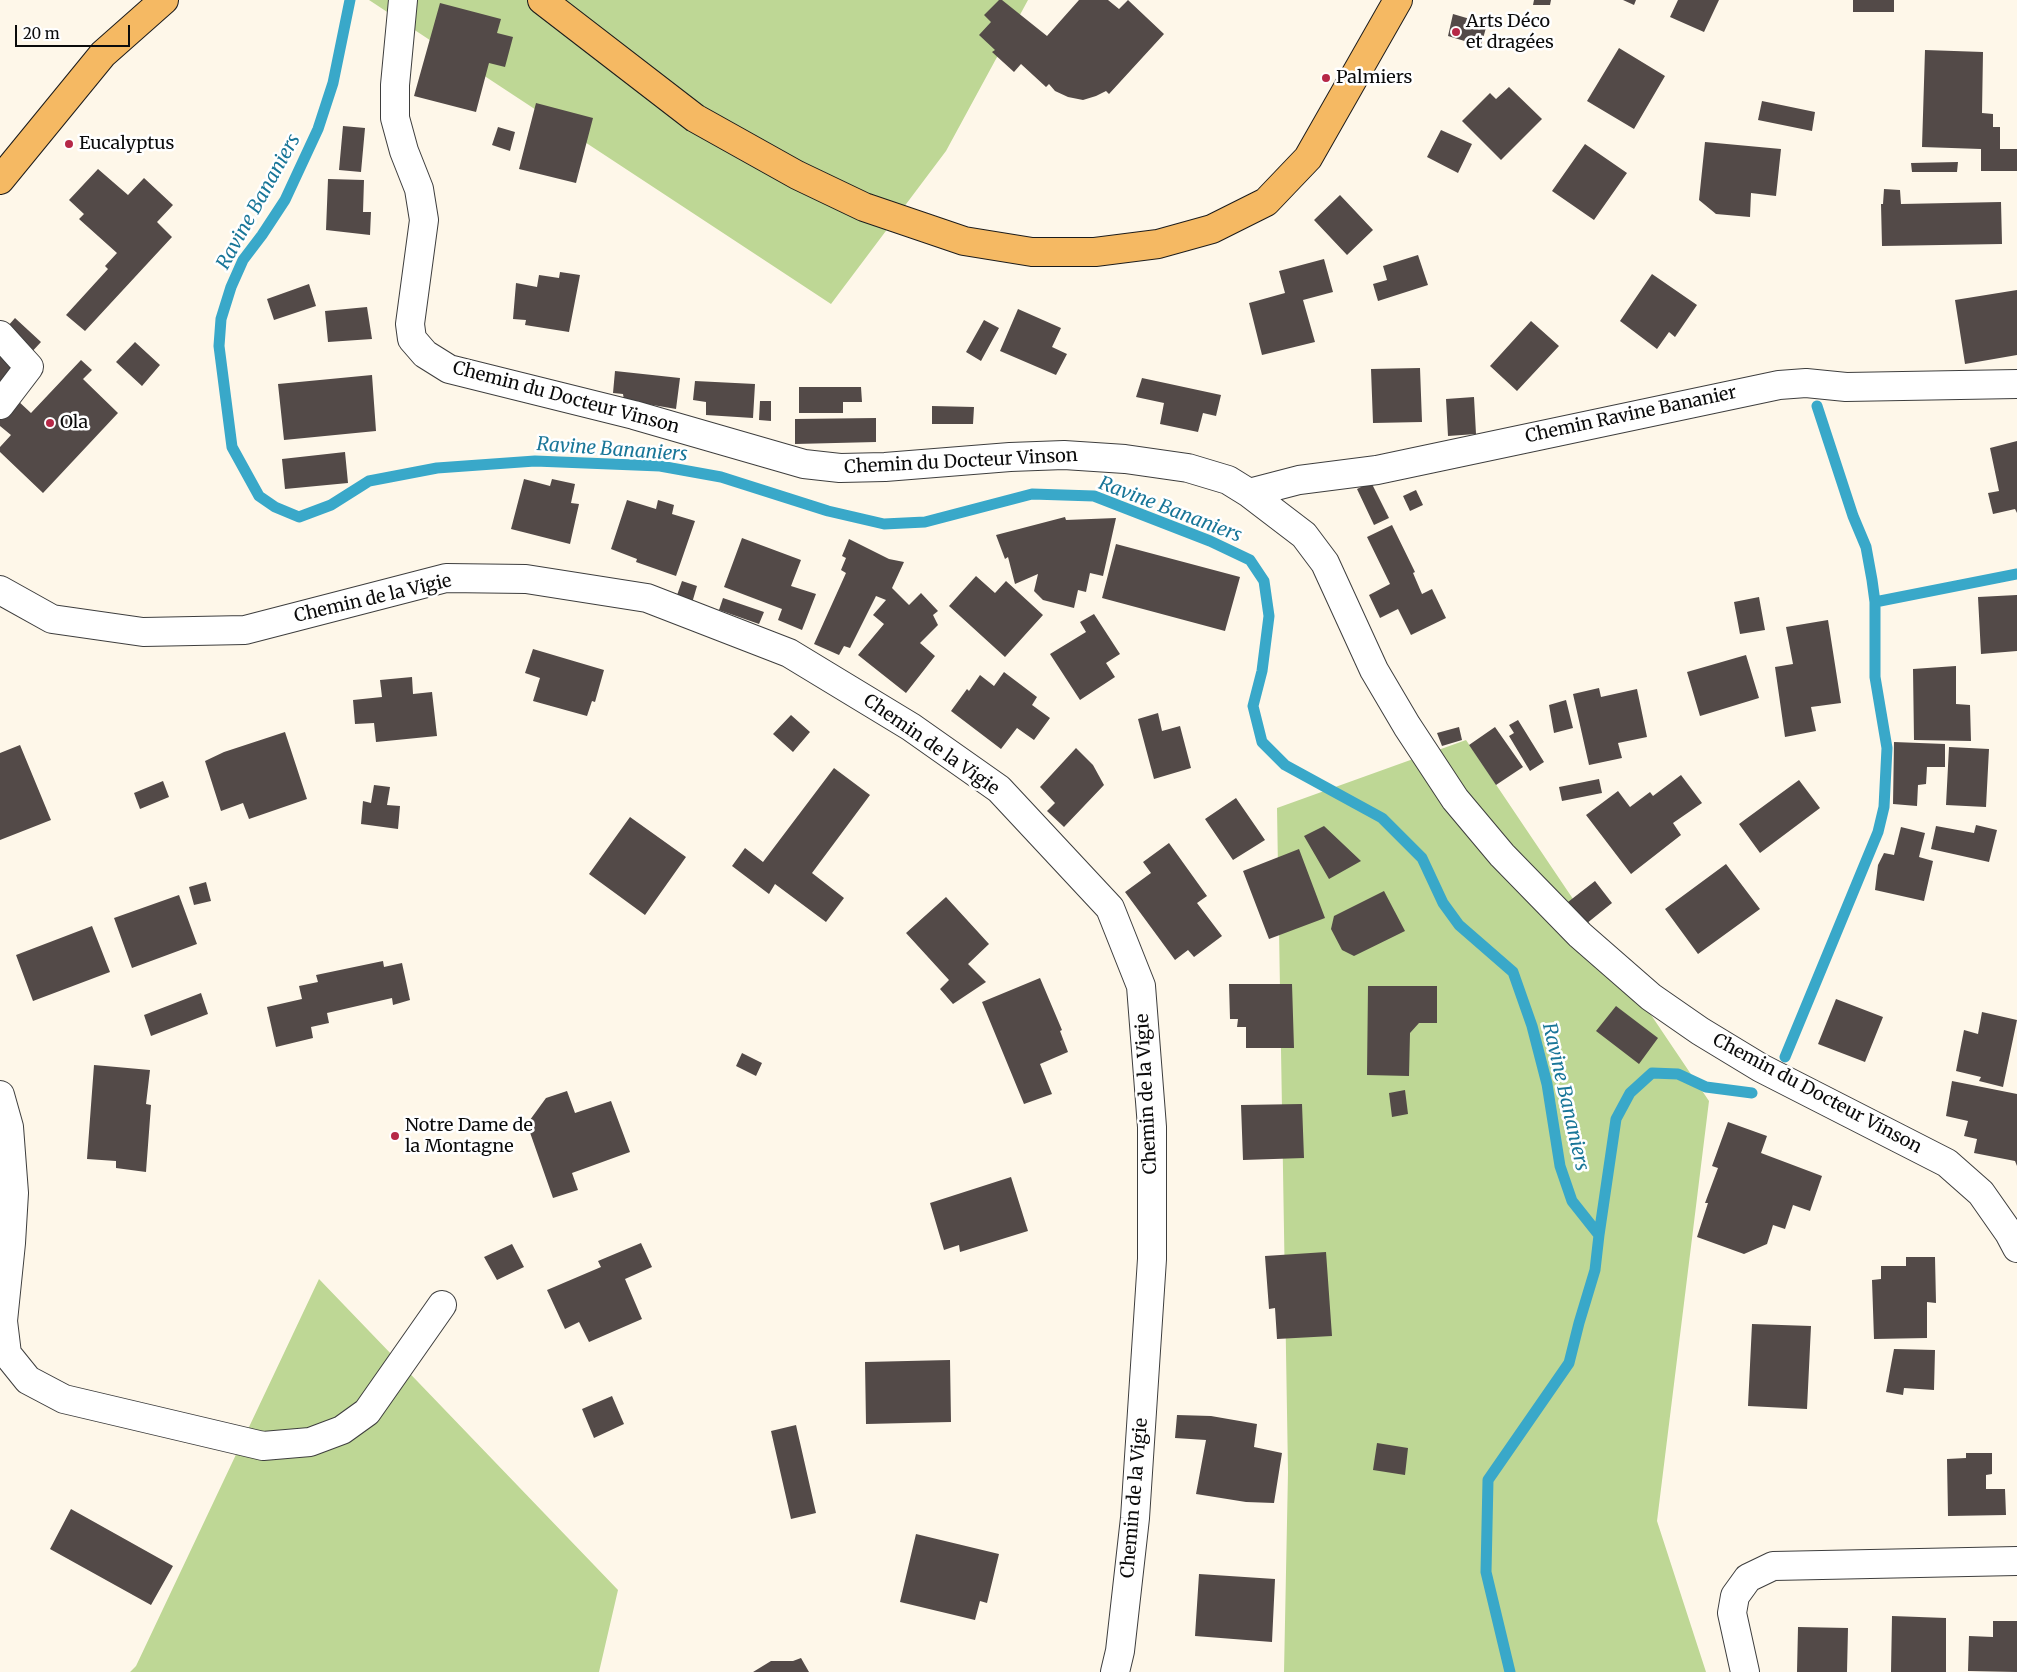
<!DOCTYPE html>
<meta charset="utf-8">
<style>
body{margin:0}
#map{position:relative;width:2017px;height:1672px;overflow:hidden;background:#fef7e9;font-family:Merriweather,serif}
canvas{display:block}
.scale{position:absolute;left:15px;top:25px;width:115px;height:22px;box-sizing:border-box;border:2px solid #0b0b0b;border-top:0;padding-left:6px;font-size:15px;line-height:18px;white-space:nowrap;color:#0b0b0b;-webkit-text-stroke:4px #fff;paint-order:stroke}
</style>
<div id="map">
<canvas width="2017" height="1672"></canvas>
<div class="scale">20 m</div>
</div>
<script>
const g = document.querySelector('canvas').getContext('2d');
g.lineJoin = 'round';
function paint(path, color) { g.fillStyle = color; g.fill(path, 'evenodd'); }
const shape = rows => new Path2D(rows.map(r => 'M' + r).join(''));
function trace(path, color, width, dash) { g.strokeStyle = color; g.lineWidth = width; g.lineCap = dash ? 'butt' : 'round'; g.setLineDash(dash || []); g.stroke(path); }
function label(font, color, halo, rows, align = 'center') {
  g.font = font + ' Merriweather,serif'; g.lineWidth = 5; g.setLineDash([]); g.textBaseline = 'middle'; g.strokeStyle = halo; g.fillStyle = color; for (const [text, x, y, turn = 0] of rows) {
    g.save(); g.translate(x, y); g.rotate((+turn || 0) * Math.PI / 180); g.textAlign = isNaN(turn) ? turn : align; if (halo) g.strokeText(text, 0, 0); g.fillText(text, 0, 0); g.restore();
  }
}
paint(shape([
 [369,0,1028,0,946,151,831,304],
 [1466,740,1709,1101,1657,1521,1706,1672,1284,1672,1288,1472,1277,808],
 [319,1279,618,1590,599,1672,130,1672,136,1666]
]), '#bed795');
trace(shape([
 [350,0,333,83,318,129,285,200,262,235,243,260,231,287,221,319,219,346,232,447,259,496,275,507,299,517,331,505,369,481,437,468,535,461,660,466,721,477,828,511,884,524,925,522,1032,494,1094,496,1210,541,1250,560,1264,581,1269,616,1262,671,1253,706,1262,742,1285,765,1382,818,1422,858,1443,903,1459,925,1513,972,1532,1026,1547,1084,1560,1166,1572,1201,1599,1235,1595,1270,1579,1323,1569,1363,1488,1480,1486,1572,1510,1672],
 [1875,602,2017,574],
 [1785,1057,1878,832,1884,807,1887,748,1875,677,1875,602,1872,580,1866,547,1853,516,1817,406],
 [1599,1235,1616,1119,1630,1093,1652,1073,1678,1074,1706,1087,1752,1093]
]), '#39a8c9', 11);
paint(shape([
 [999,0,1002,0,1047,36,1079,0,1108,0,1119,9,1128,0,1164,34,1109,94,1106,91,1096,96,1083,100,1068,97,1055,91,1049,84,1046,87,1021,64,1014,72,992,52,995,50,979,35,991,22,984,15],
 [1534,0,1551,0,1550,5,1533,5],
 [1623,0,1636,0,1634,5],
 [1678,0,1719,0,1704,32,1670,17],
 [1853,0,1894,0,1894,12,1853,12],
 [440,3,501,19,497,33,513,37,505,67,489,63,476,112,414,96],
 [1453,14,1487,24,1481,46,1448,36],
 [1619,48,1665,76,1634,129,1587,101],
 [1925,50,1983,52,1982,113,1993,114,1993,127,2000,127,2000,149,2017,149,2017,171,1981,171,1981,149,1922,147],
 [1509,87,1542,119,1501,160,1462,121,1490,93,1496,99],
 [1762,101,1815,112,1812,131,1758,120],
 [536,103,593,118,576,183,519,169],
 [343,126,365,128,361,172,339,170],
 [498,127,515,132,510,151,492,145],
 [1441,130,1472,144,1458,173,1427,157],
 [1705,142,1781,149,1776,196,1751,193,1750,217,1716,214,1699,200],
 [1585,144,1627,173,1594,220,1552,191],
 [1958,162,1957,172,1912,172,1911,163],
 [98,169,128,195,144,178,173,205,157,222,172,237,85,331,66,315,108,269,105,266,117,253,79,219,84,214,69,200],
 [328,179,364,180,363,212,371,212,370,235,326,230],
 [1884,189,1900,190,1901,204,2001,202,2002,244,1882,246,1881,204,1883,204],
 [1340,195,1373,230,1347,255,1314,220],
 [1418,255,1428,285,1378,301,1373,284,1387,280,1383,266],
 [1324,259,1333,292,1303,300,1315,342,1262,355,1249,303,1285,293,1279,271],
 [560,272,580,275,569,332,525,325,526,320,513,319,516,283,537,287,539,275,559,278],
 [1652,274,1697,305,1675,337,1669,332,1657,349,1620,321],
 [309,284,316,306,274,320,267,299],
 [2017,290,2017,355,1965,364,1955,300],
 [367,307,372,339,328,342,325,311],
 [1018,309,1061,328,1052,347,1067,354,1056,375,1000,351],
 [15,318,41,342,1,385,31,413,81,360,92,370,83,379,118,413,43,493,0,452,0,447,11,435,0,426,0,335],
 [984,320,999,328,981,361,966,352],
 [1531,321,1559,346,1517,391,1490,366],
 [135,342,160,365,142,386,116,362],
 [1420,368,1422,422,1373,423,1371,369],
 [615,371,680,378,676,409,624,400,623,394,613,393],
 [372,375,376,431,284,440,278,384],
 [1142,378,1221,395,1216,416,1203,413,1198,432,1160,424,1164,403,1136,397],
 [695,381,755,384,753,418,706,415,706,402,693,400],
 [799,387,861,387,862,402,843,402,843,413,799,413],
 [1474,397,1476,434,1448,436,1446,399],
 [760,401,771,401,771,421,759,420],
 [932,406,974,407,973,424,932,424],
 [876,418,876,442,795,444,795,419],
 [2017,441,2017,513,2015,509,1993,514,1988,493,1999,491,1990,448],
 [345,452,348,483,285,489,282,459],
 [524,479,550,486,552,479,575,484,571,503,579,504,570,544,511,529],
 [1371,482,1389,518,1374,525,1357,489],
 [1416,490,1423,505,1410,511,1403,496],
 [627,500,656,509,658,500,674,505,672,514,695,521,676,576,636,562,637,559,611,549],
 [1065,517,1066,520,1116,518,1103,576,1090,573,1086,592,1078,590,1074,608,1043,600,1034,591,1038,574,1015,584,1008,557,1005,559,996,535],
 [1392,525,1415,572,1413,573,1422,594,1432,589,1446,618,1411,635,1398,609,1380,618,1369,595,1390,584,1367,537],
 [742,538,801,560,791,586,816,594,802,630,778,620,782,609,724,587],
 [849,539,889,559,904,562,892,588,909,605,921,593,938,611,933,615,938,625,920,643,935,656,906,693,858,655,884,624,873,615,886,600,876,596,850,648,844,646,839,655,814,644,846,573,841,570,846,558,842,556],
 [1116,544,1240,577,1225,631,1102,598],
 [976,576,995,593,1006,581,1043,615,1005,657,949,606],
 [682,581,697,586,692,603,676,598],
 [2017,595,2017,651,1981,654,1978,597],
 [1759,597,1765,630,1740,634,1734,602],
 [723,598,764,612,759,624,719,610],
 [1094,614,1120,654,1106,663,1115,677,1080,700,1050,654,1086,632,1080,622],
 [1828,620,1841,703,1811,707,1816,731,1785,737,1775,667,1793,664,1786,627],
 [533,649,604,670,595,702,592,701,587,716,533,701,540,678,525,673],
 [1746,655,1759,698,1700,716,1687,672],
 [1956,666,1956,704,1970,705,1971,741,1914,740,1913,669],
 [1004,672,1037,697,1032,705,1050,718,1034,740,1017,728,1001,749,951,711,967,689,969,691,980,675,994,686],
 [412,677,413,694,432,692,437,736,376,742,374,723,355,724,353,700,382,697,380,680],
 [1599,688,1601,697,1637,689,1647,737,1618,743,1622,758,1589,765,1573,694],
 [1566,700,1573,728,1554,733,1549,705],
 [1158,713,1162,731,1180,726,1191,768,1154,779,1138,719],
 [791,715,810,732,793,752,773,734],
 [1518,720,1544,762,1530,771,1509,736,1514,733,1509,725],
 [1459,727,1462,740,1442,746,1437,733],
 [1495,727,1523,767,1496,785,1469,745],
 [285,732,307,799,249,819,243,803,221,811,205,761,224,752],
 [1894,742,1945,744,1945,767,1927,767,1926,784,1918,785,1917,806,1893,804],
 [20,745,51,820,0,840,0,753],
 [1949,747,1989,749,1986,807,1946,805],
 [1076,748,1093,765,1104,785,1064,827,1047,811,1055,803,1040,787],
 [834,768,870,795,812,873,844,898,826,922,775,884,769,894,732,866,745,848,763,862],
 [1681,775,1702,803,1673,823,1681,835,1631,874,1586,815,1618,791,1630,807,1650,792,1653,796],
 [1599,779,1602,793,1562,801,1559,787],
 [1799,780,1820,808,1760,853,1739,824],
 [163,781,169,797,140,809,134,793],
 [374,785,390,787,387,805,400,806,398,829,361,824,363,801,371,803],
 [1236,798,1265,840,1233,860,1205,819],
 [630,817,686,857,645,915,589,874],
 [1976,825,1997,830,1989,862,1931,849,1936,826,1974,833],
 [1324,826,1361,861,1329,879,1304,836],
 [1901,827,1925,833,1919,857,1933,861,1924,901,1875,890,1878,865,1884,853,1894,855],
 [1169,843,1207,896,1197,903,1222,936,1194,957,1188,950,1175,960,1125,892,1151,873,1143,862],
 [1299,849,1325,918,1269,939,1243,871],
 [1726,864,1760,909,1698,954,1665,909],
 [1595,881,1612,903,1586,924,1568,902],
 [206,882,211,901,194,905,189,887],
 [1384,891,1405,931,1354,956,1342,950,1331,929,1334,916],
 [179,895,197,944,132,968,114,918],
 [946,897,989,944,968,964,986,982,953,1004,940,989,949,980,906,933],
 [92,926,110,972,33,1001,16,955],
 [383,961,384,967,402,963,410,1000,393,1005,392,998,327,1013,329,1023,311,1027,313,1038,276,1047,267,1007,302,999,299,986,318,982,316,975],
 [1040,978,1062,1030,1060,1031,1068,1052,1040,1064,1052,1094,1024,1104,982,1002],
 [1229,984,1292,984,1294,1048,1246,1048,1246,1027,1237,1027,1238,1019,1230,1019],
 [1368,986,1437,986,1437,1023,1419,1023,1410,1033,1409,1076,1367,1075],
 [201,993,208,1014,151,1036,144,1015],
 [1836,999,1883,1017,1865,1062,1818,1044],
 [1616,1006,1658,1038,1639,1064,1596,1031],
 [1982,1012,2017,1020,2003,1087,1979,1081,1981,1077,1956,1071,1964,1030,1978,1034],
 [742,1053,762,1063,756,1076,736,1066],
 [94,1065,150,1070,146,1104,151,1105,146,1172,116,1168,116,1161,87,1159],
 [1952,1081,2017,1094,2017,1166,2015,1161,1974,1153,1977,1139,1964,1136,1968,1121,1946,1116],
 [1405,1090,1408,1114,1392,1117,1389,1093],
 [567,1091,575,1113,611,1101,630,1152,572,1173,578,1190,553,1198,527,1124,546,1098],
 [1302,1104,1304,1158,1243,1160,1241,1105],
 [1728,1122,1767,1136,1761,1153,1822,1176,1810,1211,1793,1205,1785,1229,1773,1225,1767,1244,1744,1254,1697,1237,1708,1203,1705,1203,1718,1168,1712,1166],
 [1011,1177,1028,1231,960,1252,959,1245,944,1250,930,1203],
 [641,1243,652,1267,625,1279,642,1319,589,1342,579,1322,565,1329,547,1290,601,1267,598,1261],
 [512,1244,524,1267,497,1280,484,1257],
 [1326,1252,1332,1336,1277,1339,1275,1308,1269,1309,1265,1256],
 [1906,1257,1935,1257,1936,1303,1927,1302,1927,1338,1874,1339,1872,1280,1881,1279,1881,1266,1906,1266],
 [1752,1324,1811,1326,1807,1409,1748,1406],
 [1894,1349,1935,1350,1934,1390,1904,1388,1903,1395,1886,1392],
 [950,1360,951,1422,866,1424,865,1362],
 [612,1396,624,1424,594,1438,582,1409],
 [1177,1415,1211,1416,1257,1424,1254,1447,1282,1453,1274,1503,1246,1502,1196,1494,1206,1440,1175,1438],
 [796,1425,816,1513,791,1519,771,1431],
 [1377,1443,1408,1448,1405,1475,1373,1470],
 [1966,1453,1992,1453,1992,1474,1986,1475,1986,1489,2005,1489,2006,1515,1948,1516,1947,1459,1966,1458],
 [71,1509,173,1566,151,1605,50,1549],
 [916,1534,999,1554,987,1603,980,1601,975,1620,900,1602],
 [1199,1574,1275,1579,1272,1642,1195,1636],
 [1892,1616,1946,1618,1946,1672,1891,1672],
 [1993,1621,2017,1621,2017,1672,1968,1671,1969,1636,1993,1637],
 [1798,1627,1848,1628,1847,1672,1797,1672],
 [801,1658,809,1672,753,1672,771,1661,793,1661]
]), '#534a48');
const minor = shape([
 [403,0,395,85,395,118,404,151,419,189,424,220,410,324,412,339,425,354,449,369,634,415,804,464,840,468,885,467,1010,457,1064,455,1125,459,1188,468,1228,480,1249,493,1304,535,1325,563,1374,670,1407,726,1455,799,1502,855,1580,935,1651,997,1700,1031,1761,1068,1947,1163,1981,1193,2009,1233,2017,1248],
 [0,335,29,367,0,405],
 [1249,493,1299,480,1377,470,1779,385,1806,383,1846,387,2017,384],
 [0,590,52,619,143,632,245,630,446,578,526,579,647,598,789,653,911,727,999,789,1110,908,1141,986,1152,1127,1152,1259,1135,1518,1120,1651,1115,1672],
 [0,1095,9,1127,14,1193,11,1243,3,1321,7,1354,28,1380,64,1399,263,1446,310,1442,342,1430,367,1412,442,1305],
 [1745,1672,1732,1613,1735,1596,1748,1578,1773,1566,2017,1561]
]);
const major = shape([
 [542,0,695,118,797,175,864,207,964,241,1032,252,1095,252,1158,244,1212,229,1266,202,1308,158,1398,0],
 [0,180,103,54,164,0]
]);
trace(minor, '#3e3e3e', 30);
trace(major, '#1c1c1c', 30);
trace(minor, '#fff', 28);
trace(major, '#f5b963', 28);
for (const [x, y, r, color] of [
 [1456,32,5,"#b62847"],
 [1326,78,5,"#b62847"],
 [69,144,5,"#b62847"],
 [50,423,5,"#b62847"],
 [395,1136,5,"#b62847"]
]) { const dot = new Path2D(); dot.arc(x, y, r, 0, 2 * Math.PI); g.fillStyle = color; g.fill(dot); trace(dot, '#fff', 2); }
label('18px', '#0b0b0b', '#fff', [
 ["Arts Déco",1466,22],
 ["et dragées",1466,43],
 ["Palmiers",1336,78],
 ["Eucalyptus",79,144],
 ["Ola",60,423],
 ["Notre Dame de",405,1126],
 ["la Montagne",405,1147]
], 'left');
label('18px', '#0b0b0b', '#fff', [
 ["Chemin du Docteur Vinson",566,398,15],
 ["Chemin Ravine Bananier",1631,415,-12],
 ["Chemin du Docteur Vinson",961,462,-3],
 ["Chemin de la Vigie",373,599,-13],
 ["Chemin de la Vigie",931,745,35],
 ["Chemin de la Vigie",1147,1094,-93],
 ["Chemin du Docteur Vinson",1817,1094,28],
 ["Chemin de la Vigie",1135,1498,-85]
]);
label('italic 19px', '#197698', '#fff', [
 ["Ravine Bananiers",259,202,-61],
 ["Ravine Bananiers",612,450,4],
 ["Ravine Bananiers",1170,510,21],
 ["Ravine Bananiers",1565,1097,77]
]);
</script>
